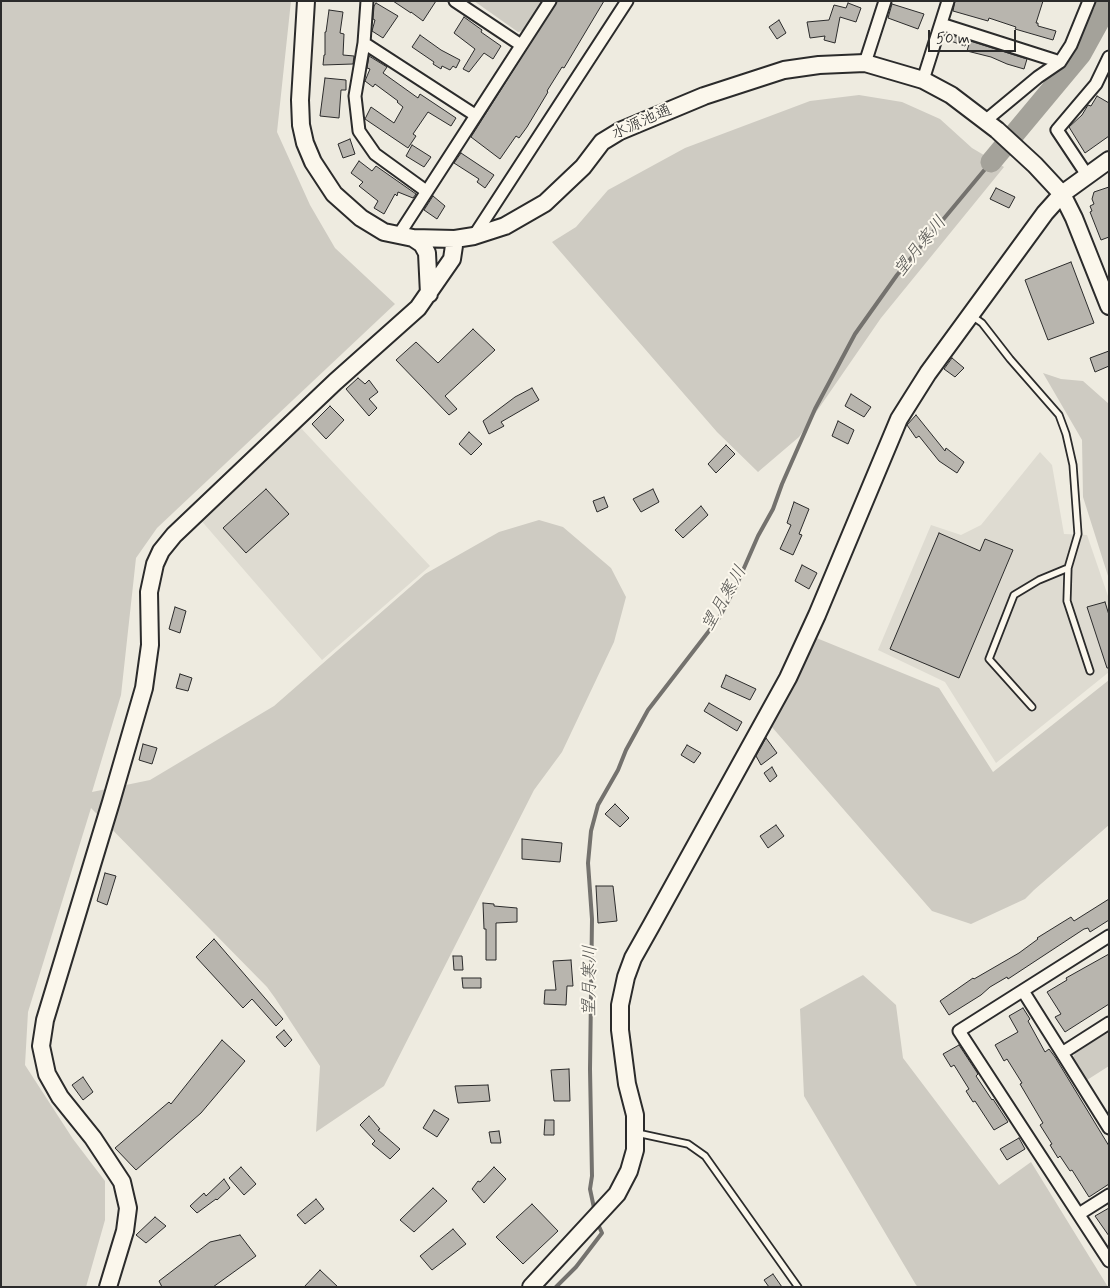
<!DOCTYPE html>
<meta charset="utf-8">
<style>
body{margin:0}
#map{position:relative;width:1110px;height:1288px;overflow:hidden;background:#eeebe0;font-family:Mynerve,sans-serif}
canvas{display:block}
.frame{position:absolute;inset:0;border:2px solid #2b2b2b;pointer-events:none}
.scale{position:absolute;left:928px;top:30px;width:88px;height:22px;box-sizing:border-box;border:2px solid #2b2b2b;border-top:0;padding-left:6px;font-size:15px;line-height:18px;white-space:nowrap;color:#2b2b2b;-webkit-text-stroke:4px #fbf7ec;paint-order:stroke}
</style>
<div id="map">
<canvas width="1110" height="1288"></canvas>
<div class="frame"></div>
<div class="scale">50 m</div>
</div>
<script>
const g = document.querySelector('canvas').getContext('2d');
g.lineJoin = 'round';
function paint(path, color) { g.fillStyle = color; g.fill(path, 'evenodd'); }
const shape = rows => new Path2D(rows.map(r => 'M' + r).join(''));
function trace(path, color, width, dash) { g.strokeStyle = color; g.lineWidth = width; g.lineCap = dash ? 'butt' : 'round'; g.setLineDash(dash || []); g.stroke(path); }
function label(font, color, halo, rows, align = 'center') {
  g.font = font + ' Mynerve,"Klee One",sans-serif'; g.lineWidth = 4; g.setLineDash([]); g.textBaseline = 'middle'; g.strokeStyle = halo; g.fillStyle = color; for (const [text, x, y, turn = 0] of rows) {
    g.save(); g.translate(x, y); g.rotate((+turn || 0) * Math.PI / 180); g.textAlign = isNaN(turn) ? turn : align; if (halo) g.strokeText(text, 0, 0); g.fillText(text, 0, 0); g.restore();
  }
}
paint(shape([
 [300,427,430,566,322,660,199,518],
 [1040,452,1052,465,1064,534,1087,535,1109,599,1109,672,996,763,945,682,878,650,931,525,961,535,981,525]
]), '#dedbd1');
paint(shape([
 [1,1,291,1,277,132,310,205,335,248,395,304,157,528,136,558,121,695,92,792,150,780,274,706,425,574,499,532,539,520,563,527,611,568,626,597,614,642,562,752,534,790,384,1086,316,1132,320,1066,275,998,267,987,91,808,28,1012,25,1065,73,1139,105,1181,105,1220,86,1287,1,1287],
 [474,1,542,1,522,31,518,32],
 [859,95,902,102,940,119,972,148,1004,167,881,318,799,437,758,472,717,432,552,242,576,227,608,190,685,148,810,101],
 [1043,373,1061,379,1083,381,1109,404,1109,579,1083,497,1082,440],
 [814,637,939,688,993,772,1109,680,1109,825,1034,890,1025,899,971,924,932,911,771,726],
 [863,975,896,1005,903,1058,999,1185,1031,1162,1108,1287,918,1287,916,1285,804,1096,800,1009],
 [1109,1032,1109,1066,1087,1080,1073,1058,1075,1053]
]), '#cecbc2');
trace(shape([
 [593,1211,594,1208,590,1189,592,1176,590,1069,592,919,588,863,591,831,598,805,618,770,626,750,648,710,719,618,737,584,758,536,773,509,782,484,815,409,855,334,897,275,991,162],
 [556,1287,576,1267,602,1233,597,1222]
]), '#74726e', 4);
trace(shape([
 [991,162,1081,54,1104,12,1107,1]
]), '#a4a29a', 21);
const building = shape([
 [393,1,436,1,423,21,411,12,411,13,393,1],
 [557,1,604,1,564,68,562,67,547,91,548,92,527,127,519,138,516,136,500,159,471,137,557,1],
 [955,1,1043,1,1036,23,1038,23,1038,26,1056,31,1053,40,1015,29,1016,27,989,18,988,21,953,11,955,1],
 [376,3,398,16,383,38,372,31,375,20,373,19,374,6,376,3],
 [848,3,861,8,856,22,840,17,835,43,824,40,825,36,810,38,807,22,829,20,834,5,846,8,848,3],
 [892,4,924,14,918,29,888,18,892,4],
 [329,10,343,12,340,33,344,34,343,55,354,56,353,64,323,65,324,55,325,55,325,32,326,32,329,10],
 [464,17,482,30,481,32,501,46,493,59,484,53,469,72,463,69,475,49,454,33,464,17],
 [779,20,786,33,777,39,769,27,779,20],
 [946,34,966,40,965,46,945,39,946,34],
 [420,35,441,50,460,60,456,68,453,66,450,70,442,66,441,69,433,64,434,62,412,47,420,35],
 [970,41,1027,59,1024,69,1007,64,991,57,967,51,970,41],
 [369,56,387,67,383,73,418,98,420,94,456,118,451,126,428,112,413,134,416,136,408,148,365,119,371,107,394,123,403,107,397,102,398,101,375,84,373,87,365,81,370,69,367,68,369,56],
 [325,78,346,80,346,90,341,90,339,118,320,116,325,78],
 [1097,96,1109,103,1109,136,1085,153,1069,127,1082,115,1088,105,1091,106,1097,96],
 [350,139,355,154,343,158,338,144,350,139],
 [412,145,431,157,424,167,406,156,412,145],
 [461,153,494,175,485,188,477,182,479,179,454,163,461,153],
 [359,161,372,171,376,166,416,194,413,198,398,192,397,196,395,194,384,214,374,208,378,201,359,186,363,182,351,173,359,161],
 [1109,187,1109,237,1101,240,1090,212,1092,211,1090,206,1094,204,1092,199,1094,192,1109,187],
 [996,188,1015,197,1009,208,990,199,996,188],
 [433,196,445,206,437,219,424,210,433,196],
 [1071,262,1094,323,1048,340,1025,280,1071,262],
 [473,329,495,350,445,396,457,409,449,415,396,360,416,342,438,363,473,329],
 [1109,351,1109,366,1095,372,1090,358,1109,351],
 [952,358,964,368,955,377,944,369,952,358],
 [358,378,365,384,369,380,378,392,369,399,377,408,369,416,346,389,358,378],
 [532,388,539,400,501,422,504,426,489,434,483,421,515,397,532,388],
 [851,394,871,407,864,417,845,406,851,394],
 [330,406,344,420,326,439,312,424,330,406],
 [916,415,945,451,946,448,964,462,957,473,939,461,919,436,916,438,907,425,916,415],
 [838,421,854,430,848,444,832,436,838,421],
 [469,432,482,444,471,455,459,444,469,432],
 [726,445,735,454,716,473,708,464,726,445],
 [266,489,289,514,246,553,223,528,266,489],
 [653,489,659,502,641,512,633,499,653,489],
 [604,497,608,507,597,512,593,501,604,497],
 [794,502,809,509,799,534,802,535,793,555,780,549,791,525,787,523,794,502],
 [701,506,708,515,683,538,675,530,701,506],
 [939,533,980,551,985,539,1013,550,959,678,890,649,939,533],
 [802,565,817,573,809,589,795,581,802,565],
 [1105,602,1109,615,1109,668,1107,668,1087,607,1105,602],
 [175,607,186,611,180,633,169,629,175,607],
 [180,674,192,678,188,691,176,688,180,674],
 [726,675,756,689,750,700,721,687,726,675],
 [709,703,742,722,737,731,704,711,709,703],
 [766,738,777,753,761,765,756,756,766,738],
 [143,744,157,748,152,764,139,760,143,744],
 [687,745,701,753,694,763,681,755,687,745],
 [772,767,777,776,770,782,764,773,772,767],
 [615,804,629,818,620,827,605,814,615,804],
 [776,825,784,836,768,848,760,836,776,825],
 [522,839,562,843,560,862,522,859,522,839],
 [105,873,116,876,107,905,97,901,105,873],
 [596,886,613,886,617,921,598,923,596,886],
 [1109,899,1109,920,1090,932,1088,928,1084,929,1008,979,1007,977,990,987,981,995,949,1015,940,1001,973,978,974,979,1019,953,1038,939,1037,938,1071,917,1074,921,1109,899],
 [483,903,494,904,494,906,517,908,517,922,496,923,496,960,486,960,486,929,484,929,483,903],
 [214,939,283,1019,276,1026,252,999,243,1008,196,957,214,939],
 [1109,954,1109,1004,1065,1032,1055,1017,1061,1014,1047,992,1067,980,1066,978,1109,954],
 [453,956,462,956,463,970,454,970,453,956],
 [571,960,573,986,567,986,566,1005,544,1004,545,990,556,990,553,961,571,960],
 [462,978,481,978,481,988,463,988,462,978],
 [1023,1008,1030,1019,1028,1021,1045,1052,1049,1049,1055,1057,1109,1146,1109,1184,1089,1197,1072,1170,1070,1171,1060,1156,1058,1158,1050,1145,1052,1144,1040,1125,1043,1123,1020,1084,1022,1083,1007,1059,1004,1061,995,1045,1018,1032,1009,1016,1023,1008],
 [284,1030,292,1040,285,1047,276,1037,284,1030],
 [222,1040,245,1061,201,1113,136,1170,115,1148,169,1102,171,1104,222,1040],
 [959,1045,978,1074,976,1076,992,1100,993,1099,1008,1122,994,1130,975,1101,973,1102,966,1091,969,1089,954,1065,951,1067,943,1054,959,1045],
 [569,1069,570,1101,554,1101,551,1070,569,1069],
 [83,1077,93,1092,83,1100,72,1085,83,1077],
 [488,1085,490,1101,458,1103,455,1086,488,1085],
 [434,1110,449,1119,437,1137,423,1128,434,1110],
 [369,1116,380,1129,378,1130,400,1149,390,1159,372,1144,375,1141,360,1125,369,1116],
 [545,1120,554,1120,554,1135,544,1135,545,1120],
 [499,1131,501,1143,491,1143,489,1132,499,1131],
 [1019,1138,1025,1149,1007,1160,1000,1149,1019,1138],
 [241,1167,256,1184,244,1195,229,1178,241,1167],
 [494,1167,506,1179,484,1203,472,1189,478,1181,480,1182,494,1167],
 [224,1179,230,1188,217,1200,216,1199,197,1213,190,1206,204,1193,206,1196,224,1179],
 [433,1188,447,1201,414,1232,400,1220,433,1188],
 [316,1199,324,1209,305,1224,297,1215,316,1199],
 [532,1204,558,1231,523,1264,496,1237,532,1204],
 [1109,1208,1109,1236,1095,1216,1109,1208],
 [155,1217,166,1226,146,1243,136,1235,155,1217],
 [453,1229,466,1244,432,1270,420,1256,453,1229],
 [240,1235,256,1256,213,1287,162,1287,159,1281,210,1242,240,1235],
 [320,1270,338,1287,304,1287,320,1270],
 [773,1274,782,1287,769,1287,764,1280,773,1274]
]);
paint(building, '#b8b5ae');
trace(building, '#2b2b2b', 1);
const lane = shape([
 [972,316,982,323,1010,359,1059,415,1066,434,1073,465,1078,534,1068,568,1039,580,1014,595,989,659,1032,707],
 [1068,568,1067,601,1090,671],
 [637,1133,688,1144,705,1156,798,1287]
]);
const street = shape([
 [367,1,364,43,355,96,359,131,375,154,426,191],
 [455,1,521,45],
 [941,24,1060,62],
 [364,43,475,115],
 [865,63,885,1],
 [923,80,948,1],
 [985,121,1038,77,1060,62,1071,45,1089,1],
 [1087,175,1057,130,1096,84,1109,57],
 [398,236,550,1],
 [474,236,627,1],
 [1109,936,959,1031,1109,1261],
 [1023,991,1062,1053,1109,1023],
 [1062,1053,1109,1128],
 [1079,1214,1109,1195]
]);
const secondary = shape([
 [306,1,300,100,301,125,305,143,313,162,334,194,361,218,384,232,413,238,455,239,474,236,505,226,545,203,583,167,602,142,620,131,704,96,784,70,819,65,865,63,923,80,951,95,997,130,1035,165,1062,194,1074,218,1109,306],
 [413,238,422,244,427,253,429,294],
 [108,1287,125,1231,128,1208,122,1182,93,1138,60,1097,47,1074,41,1046,45,1020,111,802,144,688,150,645,149,592,155,564,161,551,174,535,335,382,418,308,452,259,455,239],
 [531,1287,617,1194,629,1171,635,1150,635,1115,627,1084,620,1030,620,1005,626,977,633,958,651,926,788,678,817,615,899,419,928,373,1045,213,1062,194,1109,160]
]);
trace(lane, '#2b2b2b', 9);
trace(street, '#2b2b2b', 15);
trace(secondary, '#2b2b2b', 20);
trace(lane, '#fbf7ec', 5.5);
trace(street, '#fbf7ec', 11);
trace(secondary, '#fbf7ec', 16);
label('16px', '#2b2b2b', '#fbf7ec', [
 ["水源池通",642,123,-24]
]);
label('italic 18px', '#555552', '#fbf7ec', [
 ["望月寒川",921,247,-51],
 ["望月寒川",725,599,-60],
 ["望月寒川",591,981,-89]
]);
</script>
